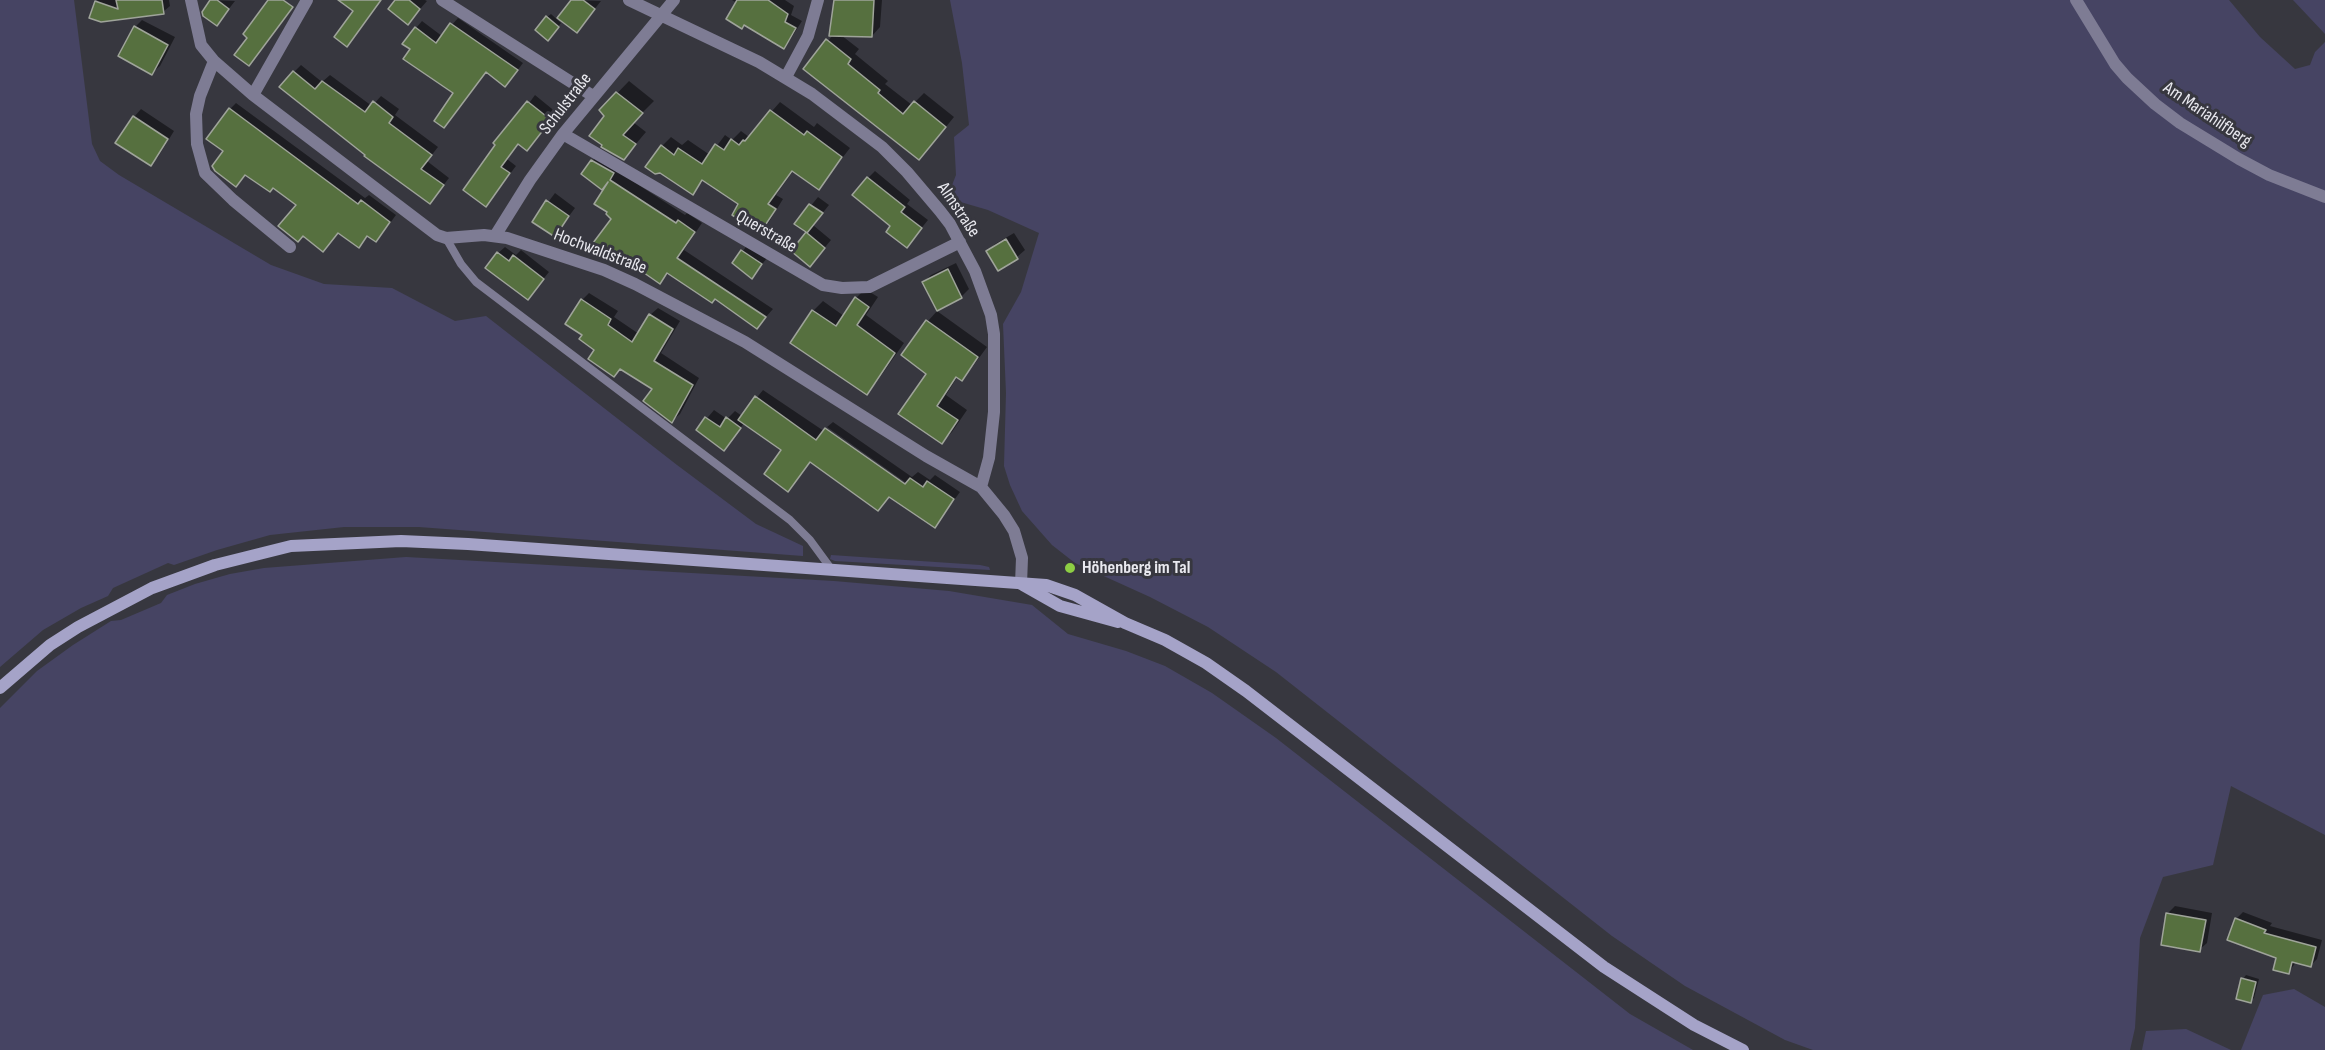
<!DOCTYPE html>
<meta charset="utf-8">
<style>
body{margin:0}
canvas{display:block;background:#37373f}
</style>
<canvas width="2325" height="1050"></canvas>
<script>
const g = document.querySelector('canvas').getContext('2d');
g.lineJoin = 'round';
function paint(path, color) { g.fillStyle = color; g.fill(path, 'evenodd'); }
const shape = rows => new Path2D(rows.map(r => 'M' + r).join(''));
function trace(path, color, width, dash) { g.strokeStyle = color; g.lineWidth = width; g.lineCap = dash ? 'butt' : 'round'; g.setLineDash(dash || []); g.stroke(path); }
function label(font, color, halo, rows, align = 'center') {
  g.font = font + ' "Sofia Sans Condensed",sans-serif'; g.lineWidth = 6; g.setLineDash([]); g.textBaseline = 'middle'; g.strokeStyle = halo; g.fillStyle = color; for (const [text, x, y, turn = 0] of rows) {
    g.save(); g.translate(x, y); g.rotate((+turn || 0) * Math.PI / 180); g.textAlign = isNaN(turn) ? turn : align; if (halo) g.strokeText(text, 0, 0); g.fillText(text, 0, 0); g.restore();
  }
}
paint(shape([
 [0,0,74,0,92,144,100,161,119,175,271,265,324,284,392,288,455,321,486,316,677,465,756,524,803,546,803,556,419,527,344,527,270,535,217,550,174,565,168,563,113,588,108,596,81,608,43,630,0,667],
 [950,0,2229,0,2260,37,2295,69,2310,65,2315,52,2325,42,2325,835,2231,786,2213,865,2163,877,2140,938,2135,1028,2130,1050,1813,1050,1785,1040,1685,986,1612,936,1276,672,1208,627,1150,597,1075,563,1052,545,1022,511,1010,485,1004,466,1006,393,1003,324,1021,292,1039,233,988,210,947,198,956,175,954,137,969,125,962,63],
 [2293,0,2325,0,2325,34],
 [831,555,980,565,989,567,990,570,835,561,830,559],
 [406,557,834,581,949,591,1032,605,1068,634,1126,651,1165,666,1212,693,1276,738,1630,1014,1693,1050,0,1050,0,708,37,671,73,645,111,621,121,620,161,603,167,595,195,584,230,574,264,568],
 [2294,989,2325,1007,2325,1050,2241,1050,2263,995],
 [2186,1029,2231,1050,2142,1050,2146,1031]
]), '#464463');
paint(shape([
 [98,0,169,0,170,6,163,12,101,21,96,2],
 [212,0,235,1,217,24],
 [272,0,291,11,249,64],
 [397,0,425,0,427,1,408,23],
 [573,0,601,1,577,31],
 [732,0,785,0,794,6,791,15,802,21,790,40,783,47,745,24,742,27,737,3],
 [835,0,882,0,880,27,872,36,841,35,859,49,855,54,888,81,885,84,912,105,924,93,954,117,928,149,805,68,833,35],
 [551,14,561,23,548,39,547,17],
 [458,18,523,63,511,79,486,71,455,93,413,49,416,28,422,21,442,36],
 [142,20,175,37,160,66,152,73,135,27],
 [301,65,322,82,330,75,372,106,381,96,399,109,395,115,438,147,427,161,449,178,436,195,294,72],
 [629,81,654,101,633,122,646,132,624,158,606,116,601,110],
 [535,95,557,113,534,142,519,143,507,159,516,166,486,205,465,190],
 [780,102,814,127,817,123,850,148,819,188,794,170,776,195,783,199,769,222,760,231,740,203,704,180,692,193,662,146,671,137,682,145,688,140,710,155,725,135,732,140,741,131,749,137],
 [236,103,365,198,369,195,396,215,382,234,375,240,369,235,359,246,273,187,246,173,236,185,225,151,230,109],
 [141,109,174,131,158,157,151,164,134,117],
 [601,153,617,171,685,215,687,213,702,223,684,250,773,309,757,327,715,298,669,273,660,282,637,266,613,218,609,182,602,188,592,161],
 [875,171,910,200,907,204,928,220,907,246,892,226,868,178],
 [555,193,575,208,555,235,534,221],
 [818,197,829,205,813,225,831,240,817,257,793,251,808,232,796,224],
 [1014,233,1025,250,1017,257,999,269,988,252,995,244],
 [748,244,767,258,752,277,734,263],
 [505,247,516,255,521,250,549,272,528,298,498,253],
 [956,263,969,289,961,297,924,282,931,275],
 [865,289,878,297,866,315,904,343,876,383,866,393,813,311,823,301,844,316,856,298],
 [589,293,618,311,614,317,639,334,650,315,658,308,680,321,661,353,699,378,680,414,672,421,654,388,596,349,584,334,582,300],
 [937,311,987,347,971,369,961,379,958,376,946,395,967,410,952,432,942,442,928,373,903,355,928,321],
 [763,390,910,489,912,487,827,427,833,422,912,477,918,472,930,480,935,475,960,492,935,526,890,496,811,461,788,490,784,449,745,422,724,449,698,429,714,410,727,419,735,411,742,416],
 [2175,906,2212,913,2207,943,2199,950,2168,913],
 [2243,912,2272,923,2270,926,2322,940,2317,959,2310,966,2296,962,2289,972,2277,957,2236,919],
 [2246,975,2259,979,2254,998,2250,1001,2243,979]
]), '#0007');
const building = shape([
 [116,0,162,0,164,14,101,22,89,18,95,1,118,9,116,0],
 [210,0,217,0,229,9,217,26,203,16,202,12,210,0],
 [268,0,283,0,293,7,249,66,234,55,247,38,243,34,268,0],
 [338,0,381,0,347,47,334,37,353,11,338,0],
 [395,0,409,0,420,9,408,25,388,9,395,0],
 [571,0,583,0,595,9,577,33,557,18,571,0],
 [737,0,768,0,788,14,785,22,796,28,784,49,744,25,742,29,726,19,737,0],
 [834,0,874,0,872,37,829,36,834,0],
 [546,16,559,27,548,41,535,30,546,16],
 [450,23,518,70,505,87,486,72,444,128,434,121,453,93,403,59,410,49,402,44,415,27,436,43,450,23],
 [134,26,168,45,152,75,118,56,134,26],
 [826,39,851,59,848,64,880,90,878,93,903,114,914,101,946,127,919,160,803,69,826,39],
 [293,71,315,89,322,81,365,112,373,101,393,117,389,123,432,155,421,169,444,185,430,204,364,156,365,155,279,87,293,71],
 [616,92,643,113,623,135,636,144,624,160,601,147,602,145,589,136,604,116,599,110,616,92],
 [527,101,551,120,527,151,518,144,501,167,510,173,486,207,463,190,495,145,493,143,527,101],
 [229,108,358,204,361,200,390,222,376,242,367,236,359,248,338,233,323,252,303,236,298,242,278,226,296,205,273,188,270,192,245,175,236,187,215,171,212,166,223,151,206,139,229,108],
 [770,110,804,135,807,131,842,157,819,190,792,171,768,204,776,209,760,233,732,215,738,204,702,180,693,195,660,173,655,174,645,167,661,145,674,155,678,148,702,164,715,144,724,150,731,139,739,145,743,140,745,141,770,110],
 [133,116,168,139,151,166,115,143,133,116],
 [591,160,614,173,610,180,676,223,678,220,695,232,677,258,766,317,757,329,715,299,712,303,667,273,660,284,637,268,630,269,590,247,611,219,606,214,607,212,594,204,608,182,602,190,581,174,591,160],
 [867,177,905,207,901,212,922,228,907,248,886,232,890,226,852,195,867,177],
 [546,200,569,216,555,237,532,222,546,200],
 [809,204,823,213,807,233,825,248,810,267,791,251,806,232,794,224,809,204],
 [1006,239,1018,259,998,271,986,251,1006,239],
 [741,250,762,264,752,279,732,263,741,250],
 [497,252,509,261,513,255,544,279,528,300,485,268,497,252],
 [948,269,962,298,937,311,922,282,948,269],
 [855,297,869,307,857,325,895,353,867,395,790,343,812,310,836,326,855,297],
 [581,299,611,319,608,325,632,342,649,314,673,329,654,361,693,385,672,423,643,401,652,389,620,369,614,377,588,359,594,350,579,339,582,335,565,324,581,299],
 [926,320,978,357,962,381,956,377,937,406,958,420,942,444,898,414,926,374,901,355,926,320],
 [755,396,816,440,825,428,905,484,910,478,923,487,927,481,954,499,935,528,889,497,878,511,810,462,788,492,764,474,781,450,738,420,755,396],
 [705,417,720,427,726,417,741,428,724,451,696,430,705,417],
 [2166,913,2206,920,2200,952,2161,945,2166,913],
 [2235,918,2266,930,2264,933,2316,947,2311,967,2292,962,2289,974,2273,970,2276,958,2227,940,2235,918],
 [2241,978,2256,982,2251,1003,2236,999,2241,978]
]);
paint(building, '#56703f');
trace(building, '#9fa49a', 1.5);
trace(shape([
 [446,238,461,264,476,282,790,520,810,540,832,570]
]), '#7e7c94', 8);
trace(shape([
 [191,0,201,45,214,61,253,95,437,235,446,238,484,235,507,238,604,270,635,284,745,342,926,456,981,487,1004,515,1014,531,1022,558,1021,584],
 [442,0,593,96],
 [629,0,759,62,812,94,882,147,907,172,940,211,950,224,975,271,991,315,994,334,994,412,989,458,981,487],
 [2076,0,2115,64,2127,78,2155,104,2180,123,2239,159,2269,175,2325,197],
 [214,61,200,96,196,114,197,144,205,173,233,200,290,247],
 [786,77,808,36,818,0],
 [253,95,307,0],
 [563,134,823,285,842,288,869,287,960,242],
 [495,236,530,180,563,134,674,0]
]), '#7e7c94', 12);
trace(shape([
 [1023,585,1060,606,1118,622],
 [0,688,50,645,78,627,152,588,215,565,291,546,401,541,468,544,1046,585,1075,595,1125,623,1165,640,1206,663,1246,691,1604,967,1694,1025,1743,1050]
]), '#a5a3c8', 12);
for (const [x, y, r, color] of [
 [1070,568,6,"#8dce44"]
]) { const dot = new Path2D(); dot.arc(x, y, r, 0, 2 * Math.PI); g.fillStyle = color; g.fill(dot); trace(dot, '#37373f', 2); }
label('18px', '#e9e9ef', '#37373f', [
 ["Schulstraße",566,104,-52],
 ["Am Mariahilfberg",2207,115,34],
 ["Almstraße",958,210,56],
 ["Querstraße",766,232,30],
 ["Hochwaldstraße",600,252,21]
]);
label('bold 18px', '#e9e9ef', '#37373f', [
 ["Höhenberg im Tal",1082,568]
], 'left');
</script>
